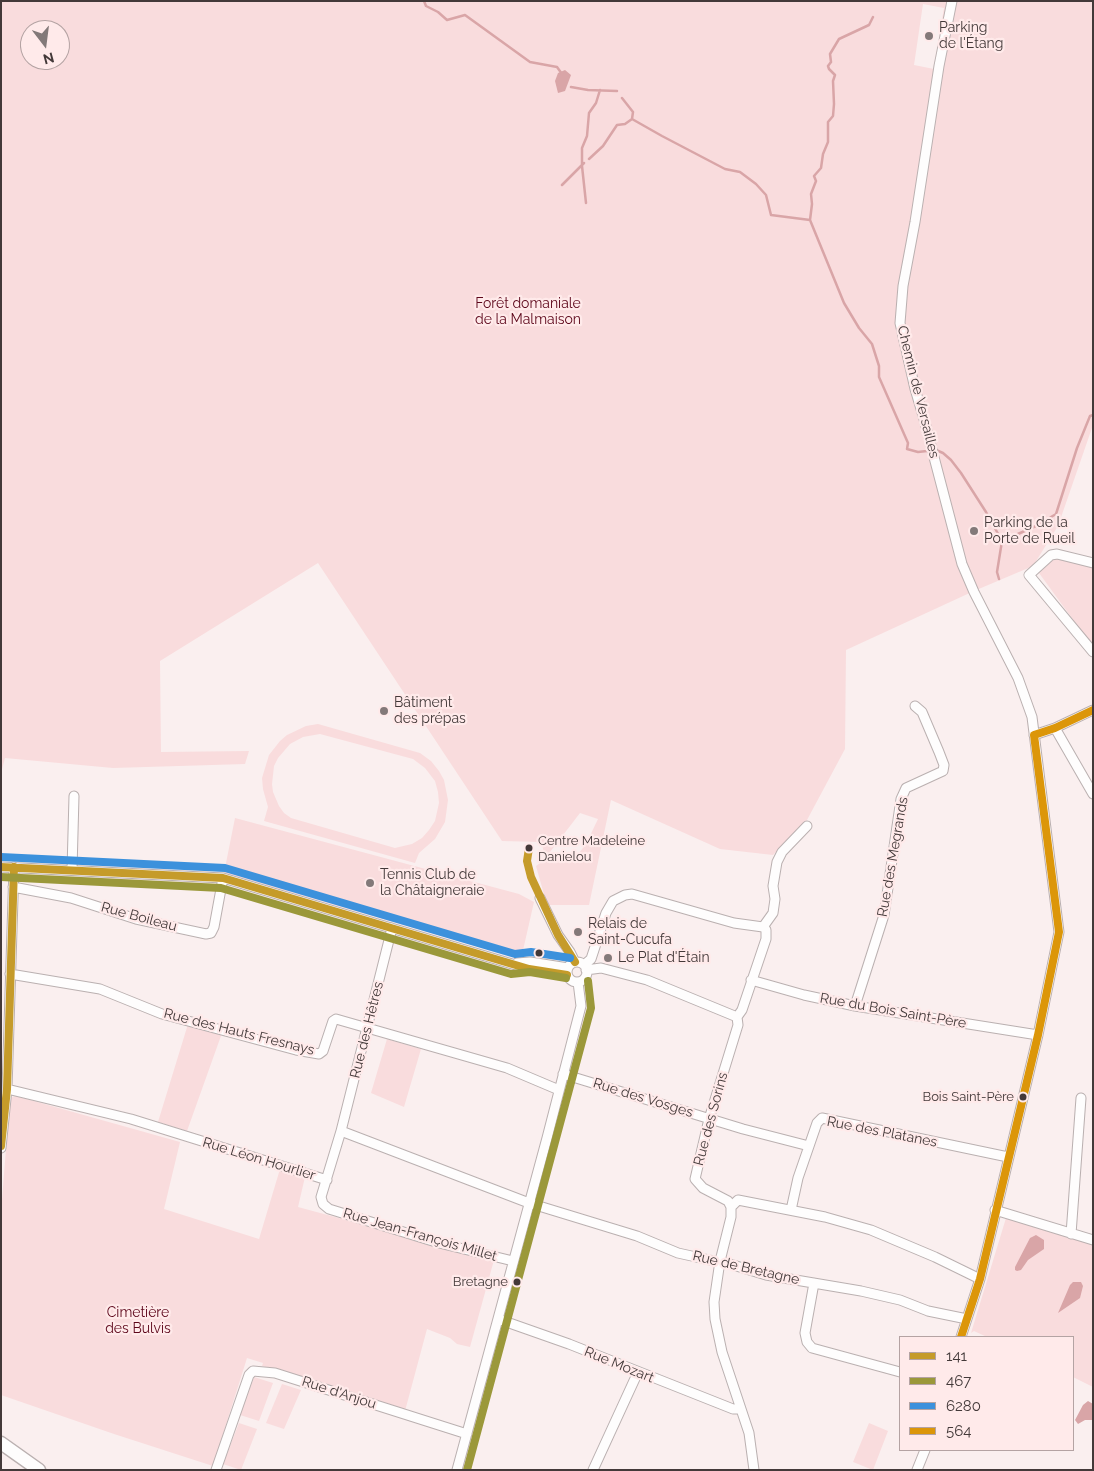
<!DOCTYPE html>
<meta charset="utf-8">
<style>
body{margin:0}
#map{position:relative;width:1094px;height:1471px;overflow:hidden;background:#faefef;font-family:Raleway,sans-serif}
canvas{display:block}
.frame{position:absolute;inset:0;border:2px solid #433939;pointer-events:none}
.legend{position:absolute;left:899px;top:1336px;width:175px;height:115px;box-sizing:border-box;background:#ffeaea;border:1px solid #b4a3a3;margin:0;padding:6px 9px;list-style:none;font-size:15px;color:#433939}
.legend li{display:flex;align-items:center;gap:10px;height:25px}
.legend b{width:25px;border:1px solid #b4a3a3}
.north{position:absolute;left:20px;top:20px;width:50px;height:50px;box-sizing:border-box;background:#ffeaea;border:1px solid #b4a3a3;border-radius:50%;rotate:165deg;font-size:14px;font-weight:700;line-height:20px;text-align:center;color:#433939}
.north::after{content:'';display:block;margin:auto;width:18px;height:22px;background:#837979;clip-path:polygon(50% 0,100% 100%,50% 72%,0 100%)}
</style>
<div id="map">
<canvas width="1094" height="1471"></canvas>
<div class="frame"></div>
<ul class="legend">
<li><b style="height:6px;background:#c59b2a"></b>141</li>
<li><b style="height:6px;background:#9b983a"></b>467</li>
<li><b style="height:6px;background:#3c91dc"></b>6280</li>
<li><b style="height:6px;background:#dc9609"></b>564</li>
</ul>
<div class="north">N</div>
</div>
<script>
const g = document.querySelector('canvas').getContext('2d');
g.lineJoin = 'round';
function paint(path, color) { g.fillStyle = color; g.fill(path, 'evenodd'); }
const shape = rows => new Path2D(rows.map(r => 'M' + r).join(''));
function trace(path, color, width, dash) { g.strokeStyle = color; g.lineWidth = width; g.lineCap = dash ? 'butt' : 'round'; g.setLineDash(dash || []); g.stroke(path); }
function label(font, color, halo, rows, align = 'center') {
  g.font = font + ' Raleway,sans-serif'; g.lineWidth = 4.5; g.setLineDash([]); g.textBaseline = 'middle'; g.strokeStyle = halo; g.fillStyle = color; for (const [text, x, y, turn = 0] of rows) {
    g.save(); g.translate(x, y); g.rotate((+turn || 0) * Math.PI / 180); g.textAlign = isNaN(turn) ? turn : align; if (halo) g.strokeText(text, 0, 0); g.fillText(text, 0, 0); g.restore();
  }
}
paint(shape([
 [1,1,1093,1,1093,425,1058,526,1033,566,974,591,846,650,845,749,807,820,773,855,720,849,611,800,589,905,547,905,536,866,546,859,541,842,502,841,318,563,160,661,161,752,249,751,245,764,113,768,5,758,1,773],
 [923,4,944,8,934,69,914,65],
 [30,30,60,30,60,60,30,60],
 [580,813,598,819,586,844,576,857,550,852],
 [1050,555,1093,565,1093,647,1039,573,1043,562],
 [318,724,420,753,431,761,439,771,444,780,448,800,445,822,435,839,419,853,415,863,264,821,268,807,263,789,262,778,269,755,280,741,287,735,306,726],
 [320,734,413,759,425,768,435,781,438,792,439,803,435,821,429,830,422,838,412,844,395,848,291,818,284,813,279,806,273,792,272,784,274,766,278,758,290,744,303,737],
 [235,818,519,894,534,902,521,959,224,873],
 [188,1024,222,1033,187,1131,158,1122],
 [387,1039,421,1049,404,1107,371,1093],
 [16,1096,180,1142,164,1209,259,1239,280,1169,305,1177,298,1207,494,1260,470,1347,457,1344,450,1338,427,1329,405,1411,262,1366,263,1363,247,1358,213,1466,114,1434,1,1395,1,1212,10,1098],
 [1006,1218,1093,1244,1093,1387,1073,1377,1073,1337,987,1337,974,1331,971,1333],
 [254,1377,273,1383,259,1421,240,1415],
 [282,1384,301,1390,284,1429,266,1423],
 [239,1423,257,1429,241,1470,223,1464],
 [869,1423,888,1431,873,1470,853,1462]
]), '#f9dcdd');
paint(shape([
 [565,70,571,75,565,91,558,93,555,81,558,73],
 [1036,1235,1044,1240,1044,1249,1028,1260,1021,1270,1017,1271,1015,1270,1015,1267,1030,1238],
 [1073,1282,1081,1282,1083,1286,1080,1298,1058,1313,1070,1285],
 [1088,1401,1093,1404,1093,1420,1085,1420,1078,1424,1075,1420,1083,1405]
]), '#d9a5a7');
trace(shape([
 [424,1,426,6,438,12,447,20,465,15,530,62,557,67,562,74],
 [873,17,869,25,839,39,830,54,831,62,828,66,829,69,835,75,833,81,834,104,833,116,828,122,828,142,823,154,821,168,814,176,816,181,811,194,812,204,810,220,844,303,859,328,872,344,879,366,879,377,908,443,907,449,918,452,927,451],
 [571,87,588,90,617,91],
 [622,98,633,112,632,119,662,136,725,169,740,172,756,184,766,195,771,215,810,220],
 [589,159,603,146,617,125,625,124,632,119],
 [562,185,584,163],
 [586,203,582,166,582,148,587,136,589,113,596,103,600,90],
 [936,450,943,453,951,460,961,473,986,512,1002,541,997,572,999,579],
 [1002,541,1036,526,1056,514,1077,448,1090,416,1093,415]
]), '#d9a5a7', 2.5);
const street = shape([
 [952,1,939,66,915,222,903,286,900,323,915,389,924,419,962,564,974,592,1018,678,1032,717,1059,932,1038,1035,980,1279,961,1337],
 [1093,563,1057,554,1051,555,1029,575,1093,652],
 [1055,728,1093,794],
 [1034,735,1055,728,1093,710],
 [1,867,223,878,529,969,567,975],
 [72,870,74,796],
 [13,887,71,898,136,919,206,934,211,933,214,927,223,878],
 [540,898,558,935,570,952,575,962],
 '567 972a10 10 0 1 1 20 0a10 10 0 1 1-20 0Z',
 [517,963,530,962,568,968],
 [584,965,591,959,606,913,613,901,625,895,632,894,734,923,763,927],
 [586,970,601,968,647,980,737,1017],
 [10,974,100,989,162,1014,296,1050,319,1054,323,1051,333,1021,336,1019,507,1068,559,1090],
 [751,980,804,995,855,1006,1038,1035],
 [855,1006,884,915,901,799,906,788,943,771,944,765,939,752,922,712,915,706],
 [563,1074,743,1129,809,1146],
 [7,1089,131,1119,327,1180],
 [341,1131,392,928],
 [1,1148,7,1089,14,867],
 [731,1207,738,1200,825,1217,871,1230,935,1257,980,1279],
 [791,1210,798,1178,817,1123,822,1118,1008,1157],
 [995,1210,1093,1240],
 [1071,1234,1081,1098],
 [513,1261,439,1243,329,1209,323,1204,321,1197,341,1131,529,1203,637,1236,678,1253,714,1261,720,1261,766,1275,861,1291,900,1300,928,1311,967,1319],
 [814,1283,805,1333,807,1342,812,1348,900,1372],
 [498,1319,569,1344,733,1409,740,1409],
 [216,1470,249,1375,253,1371,275,1373,467,1434],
 [457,1470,547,1138,581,1006,578,982],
 [593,1470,638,1372],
 [754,1470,749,1433,722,1352,715,1319,714,1302,720,1261,731,1217,731,1207,728,1201,703,1188,695,1179,709,1119,738,1025,737,1017,742,1010,766,939,766,930,763,927,773,913,775,899,773,886,777,862,782,852,807,826],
 [917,1470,925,1450]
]);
const secondary = shape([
 [1,1443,39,1470]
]);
trace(street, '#bab0b0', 11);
trace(secondary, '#bab0b0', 15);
trace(street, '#fefdfd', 9);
trace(secondary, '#fefdfd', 12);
trace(shape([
 [529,848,527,861,531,877,558,935,575,962],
 [1,867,223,878,529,969,567,975],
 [1,1146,7,1089,14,867]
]), '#c59b2a', 8);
trace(shape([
 [1,877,221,888,511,974,530,972,566,978],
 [467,1470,591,1008,588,981]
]), '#9b983a', 8);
trace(shape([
 [1,857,225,868,515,954,531,952,570,958]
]), '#3c91dc', 8);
trace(shape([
 [961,1337,980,1279,1038,1035,1059,932,1034,735,1055,728,1093,710]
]), '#dc9609', 8);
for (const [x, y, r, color] of [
 [929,36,5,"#837979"],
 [974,531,5,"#837979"],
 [384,711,5,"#837979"],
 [529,848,4.5,"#433939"],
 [370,883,5,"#837979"],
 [578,932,5,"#837979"],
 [539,953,4.5,"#433939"],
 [608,958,5,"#837979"],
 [1023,1097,4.5,"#433939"],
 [517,1282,4.5,"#433939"]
]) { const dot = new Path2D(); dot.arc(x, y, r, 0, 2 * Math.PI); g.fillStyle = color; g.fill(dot); trace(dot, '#ffeaea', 2); }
label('13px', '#433939', '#ffeaea', [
 ["Centre Madeleine",538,841,"left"],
 ["Danielou",538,857,"left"],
 ["Bois Saint-Père",1014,1097],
 ["Bretagne",508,1282]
], 'right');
label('14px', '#433939', '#ffeaea', [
 ["Parking",939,28],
 ["de l'Étang",939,44],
 ["Parking de la",984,523],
 ["Porte de Rueil",984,539],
 ["Bâtiment",394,703],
 ["des prépas",394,719],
 ["Tennis Club de",380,875],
 ["la Châtaigneraie",380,891],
 ["Relais de",588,924],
 ["Saint-Cucufa",588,940],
 ["Le Plat d'Étain",618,958]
], 'left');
label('14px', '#5d061a', '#ffeaea', [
 ["Forêt domaniale",528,304],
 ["de la Malmaison",528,320],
 ["Cimetière",138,1313],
 ["des Bulvis",138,1329]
]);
label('14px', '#433939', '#ffeaea', [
 ["Chemin de Versailles",918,392,76],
 ["Rue des Megrands",893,857,-80],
 ["Rue Boileau",139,917,15],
 ["Rue du Bois Saint-Père",893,1011,10],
 ["Rue des Hêtres",367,1030,-76],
 ["Rue des Hauts Fresnays",239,1032,14],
 ["Rue des Vosges",643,1098,17],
 ["Rue des Sorins",711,1119,-75],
 ["Rue des Platanes",882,1132,11],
 ["Rue Léon Hourlier",259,1159,17],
 ["Rue Jean-François Millet",420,1235,16],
 ["Rue de Bretagne",746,1268,13],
 ["Rue Mozart",619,1365,22],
 ["Rue d'Anjou",339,1393,18]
]);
</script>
